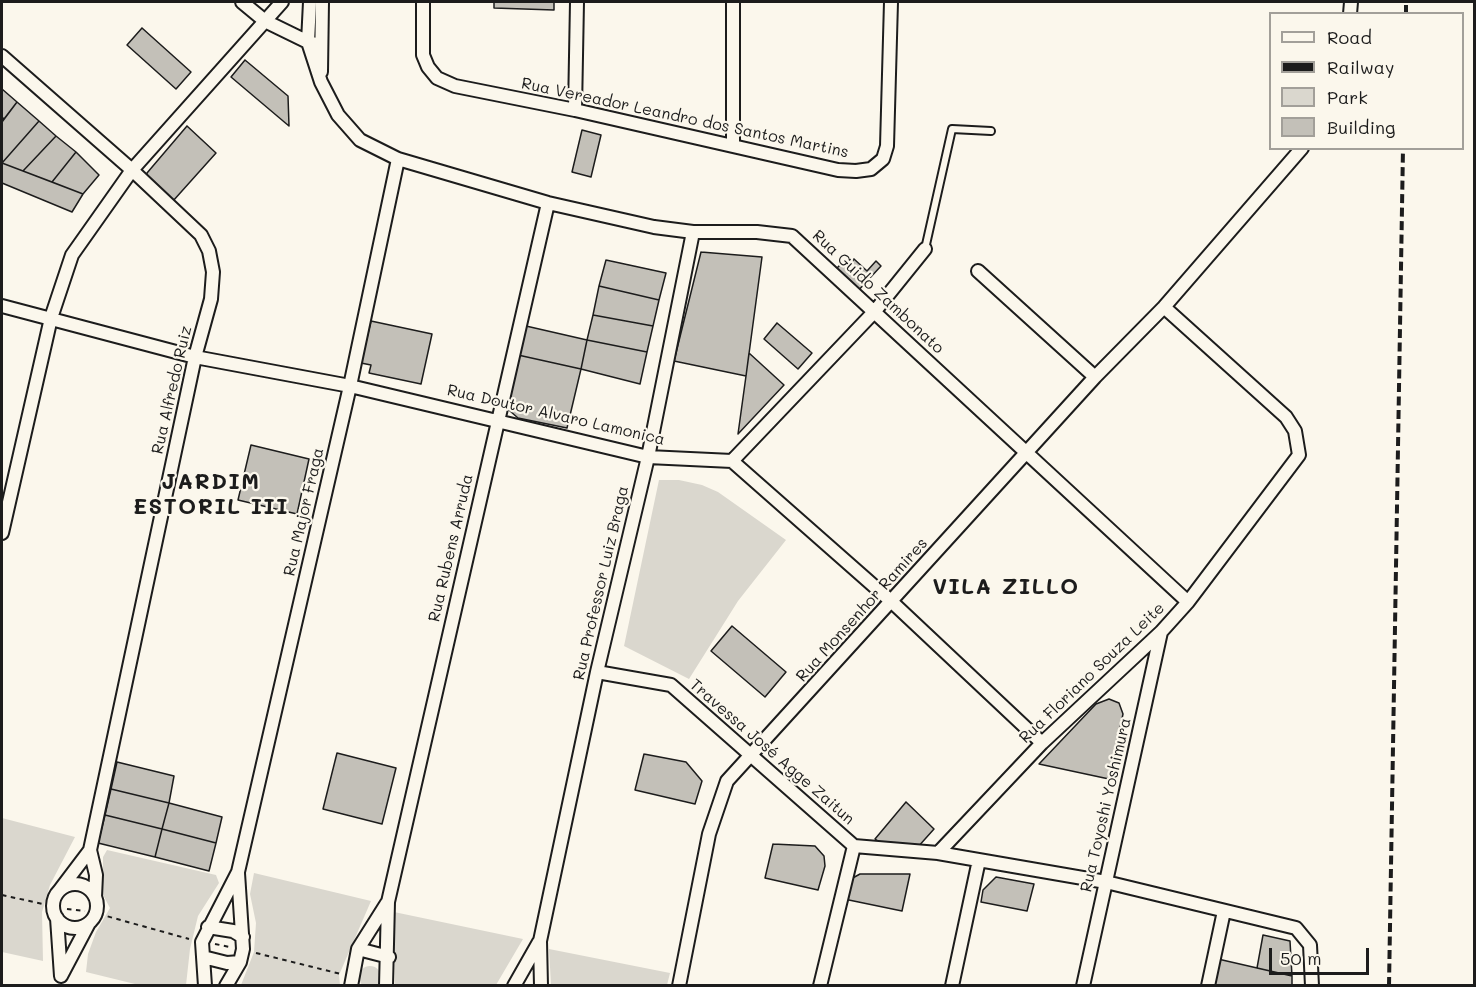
<!DOCTYPE html>
<meta charset="utf-8">
<style>
body{margin:0}
#map{position:relative;width:1476px;height:987px;overflow:hidden;background:#fbf7ec;font-family:Mali,sans-serif}
canvas{display:block}
.frame{position:absolute;inset:0;border:3px solid #1c1c1c;pointer-events:none}
.legend{position:absolute;left:1269px;top:12px;width:195px;height:138px;box-sizing:border-box;background:#fbf7ec;border:2px solid #a29f99;margin:0;padding:8px 10px;list-style:none;font-size:18px;color:#1c1c1c}
.legend li{display:flex;align-items:center;gap:12px;height:30px}
.legend b{width:30px;border:2px solid #a29f99}
.scale{position:absolute;left:1269px;top:948px;width:100px;height:27px;box-sizing:border-box;border:3px solid #1c1c1c;border-top:0;padding-left:8px;font-size:18px;line-height:21px;white-space:nowrap;color:#1c1c1c;-webkit-text-stroke:4px #fbf7ec;paint-order:stroke}
</style>
<div id="map">
<canvas width="1476" height="987"></canvas>
<div class="frame"></div>
<ul class="legend">
<li><b style="height:8px;background:#fbf7ec"></b>Road</li>
<li><b style="height:8px;background:#1c1c1c"></b>Railway</li>
<li><b style="height:16px;background:#dad7ce"></b>Park</li>
<li><b style="height:16px;background:#c3c0b8"></b>Building</li>
</ul>
<div class="scale">50 m</div>
</div>
<script>
const g = document.querySelector('canvas').getContext('2d');
g.lineJoin = 'round';
function paint(path, color) { g.fillStyle = color; g.fill(path, 'evenodd'); }
const shape = rows => new Path2D(rows.map(r => 'M' + r).join(''));
function trace(path, color, width, dash) { g.strokeStyle = color; g.lineWidth = width; g.lineCap = dash ? 'butt' : 'round'; g.setLineDash(dash || []); g.stroke(path); }
function label(font, color, halo, rows, align = 'center') {
  g.font = font + ' Mali,sans-serif'; g.lineWidth = 4.5; g.setLineDash([]); g.textBaseline = 'middle'; g.strokeStyle = halo; g.fillStyle = color; for (const [text, x, y, turn = 0] of rows) {
    g.save(); g.translate(x, y); g.rotate((+turn || 0) * Math.PI / 180); g.textAlign = isNaN(turn) ? turn : align; if (halo) g.strokeText(text, 0, 0); g.fillText(text, 0, 0); g.restore();
  }
}
paint(shape([
 [659,480,679,480,702,485,718,492,786,540,738,601,689,679,624,646],
 [2,818,75,837,50,885,42,912,43,961,2,952],
 [107,850,216,875,219,883,198,916,190,949,186,985,139,985,86,972,88,954,96,932,110,908,103,895,103,857],
 [254,873,371,901,339,975,340,985,241,985,254,952,256,923,250,894],
 [394,912,523,939,496,985,395,985],
 [549,949,670,973,667,985,551,985],
 '359 977a11 11 0 1 1 22 0a11 11 0 1 1-22 0Z'
]), '#dad7ce');
const building = shape([
 [494,2,554,2,554,10,494,8,494,2],
 [142,28,191,72,176,89,127,45,142,28],
 [245,60,288,96,289,126,231,77,245,60],
 [2,89,17,102,4,119,2,117,2,89],
 [17,102,39,121,2,163,2,122,17,102],
 [39,121,56,136,23,171,2,163,39,121],
 [187,126,216,153,173,201,147,181,147,173,187,126],
 [582,130,601,135,591,177,572,172,582,130],
 [56,136,76,152,52,182,23,171,56,136],
 [76,152,99,175,83,194,52,182,76,152],
 [2,163,23,171,83,194,72,212,2,183,2,163],
 [701,252,762,257,746,376,674,361,701,252],
 [854,259,867,271,876,261,881,266,856,293,833,272,841,264,843,266,848,260,851,263,854,259],
 [606,260,666,273,659,300,599,286,606,260],
 [599,286,659,300,653,326,593,315,599,286],
 [593,315,653,326,647,352,587,340,593,315],
 [371,321,432,334,421,384,369,373,371,365,361,363,371,321],
 [777,323,812,353,798,369,764,339,777,323],
 [526,326,587,340,581,369,518,355,526,326],
 [587,340,647,352,640,384,581,369,587,340],
 [749,353,784,385,738,434,746,376,749,353],
 [518,355,581,369,567,428,518,418,510,411,507,402,518,355],
 [251,445,309,459,297,514,238,500,251,445],
 [732,626,786,672,765,697,711,651,732,626],
 [1109,699,1119,703,1123,714,1109,779,1039,764,1096,704,1109,699],
 [337,753,396,768,382,824,323,809,337,753],
 [644,754,686,762,702,781,695,804,635,790,644,754],
 [117,762,174,776,169,803,111,789,117,762],
 [111,789,169,803,162,829,105,815,111,789],
 [906,802,934,829,917,848,887,847,875,839,906,802],
 [169,803,222,817,216,843,162,829,169,803],
 [105,815,162,829,155,857,98,843,105,815],
 [162,829,216,843,209,871,155,857,162,829],
 [773,844,815,846,824,856,825,866,818,890,765,878,773,844],
 [860,874,910,874,902,911,844,899,849,880,860,874],
 [996,877,1034,884,1027,911,981,902,983,890,996,877],
 [1263,935,1290,941,1292,976,1257,968,1263,935],
 [1218,959,1292,976,1292,986,1212,986,1218,959]
]);
paint(building, '#c3c0b8');
trace(building, '#1c1c1c', 1.5);
const service = shape([
 [925,249,952,129,991,131]
]);
const minor = shape([
 [242,2,265,21,308,42,321,45],
 [310,2,308,42,321,82,338,115,360,140,398,159,548,203,654,227,693,232,757,232,792,236,1188,602],
 [423,2,423,55,428,67,437,78,455,86,575,110,838,170,856,171,871,169,883,159,887,146,891,2],
 [733,2,733,145],
 [1350,14,1351,2],
 [2,56,132,170,201,235,209,251,213,272,211,299,195,357,90,850,59,891],
 [321,72,322,2],
 [575,110,577,2],
 [978,271,1095,377],
 [2,306,195,357,350,386,648,457,732,461,892,602,1042,743],
 [732,461,875,311,925,249],
 [2,533,51,318,72,255,132,170,282,2],
 [597,672,671,685,854,846],
 [854,846,938,853,1106,882,1296,928,1310,945,1312,986],
 [90,850,96,875,95,897],
 [938,853,1042,743,1161,632,1188,602,1299,455,1295,431,1286,417,1164,307],
 '53 906a22 22 0 1 1 44 0a22 22 0 1 1-44 0Z',
 [57,918,61,976,89,923],
 [208,927,233,931,243,937],
 [358,949,389,957],
 [203,957,227,963,240,962],
 [205,986,202,942,238,872,350,386,398,159],
 [226,986,240,962,243,949,238,873],
 [351,986,358,949,387,903],
 [386,986,388,902,548,203],
 [514,986,539,942],
 [541,986,540,941,597,672,648,457,693,232],
 [679,986,709,834,727,781,1095,377,1164,307,1302,148],
 [820,986,854,846],
 [952,986,979,860],
 [1083,986,1161,632],
 [1208,986,1224,911]
]);
trace(service, '#1c1c1c', 10);
trace(minor, '#1c1c1c', 16);
trace(shape([
 [2,895,52,906],
 [67,909,85,911],
 [99,914,189,939],
 [215,944,230,947],
 [256,953,341,974]
]), '#1c1c1c', 2, [4.5, 4.5]);
trace(service, '#fbf7ec', 6);
trace(minor, '#fbf7ec', 12);
trace(shape([
 [1406,14,1406,2],
 [1389,986,1403,148]
]), '#1c1c1c', 4, [9, 4.5]);
label('16px', '#1c1c1c', '#fbf7ec', [
 ["Rua Vereador Leandro dos Santos Martins",685,118,12],
 ["Rua Guido Zambonato",878,292,43],
 ["Rua Alfredo Ruiz",172,390,-77],
 ["Rua Doutor Alvaro Lamonica",556,415,13],
 ["Rua Major Fraga",304,512,-77],
 ["Rua Rubens Arruda",451,548,-77],
 ["Rua Professor Luiz Braga",601,583,-77],
 ["Rua Monsenhor Ramires",862,610,-48],
 ["Rua Floriano Souza Leite",1092,673,-44],
 ["Travessa José Agge Zaitun",772,752,41],
 ["Rua Toyoshi Yoshimura",1106,805,-77]
]);
g.letterSpacing = '1.5px';
label('bold 22px', '#1c1c1c', '#fbf7ec', [
 ["JARDIM",211,482],
 ["ESTORIL III",211,507],
 ["VILA ZILLO",1006,587]
]);
g.letterSpacing = '0px';
</script>
